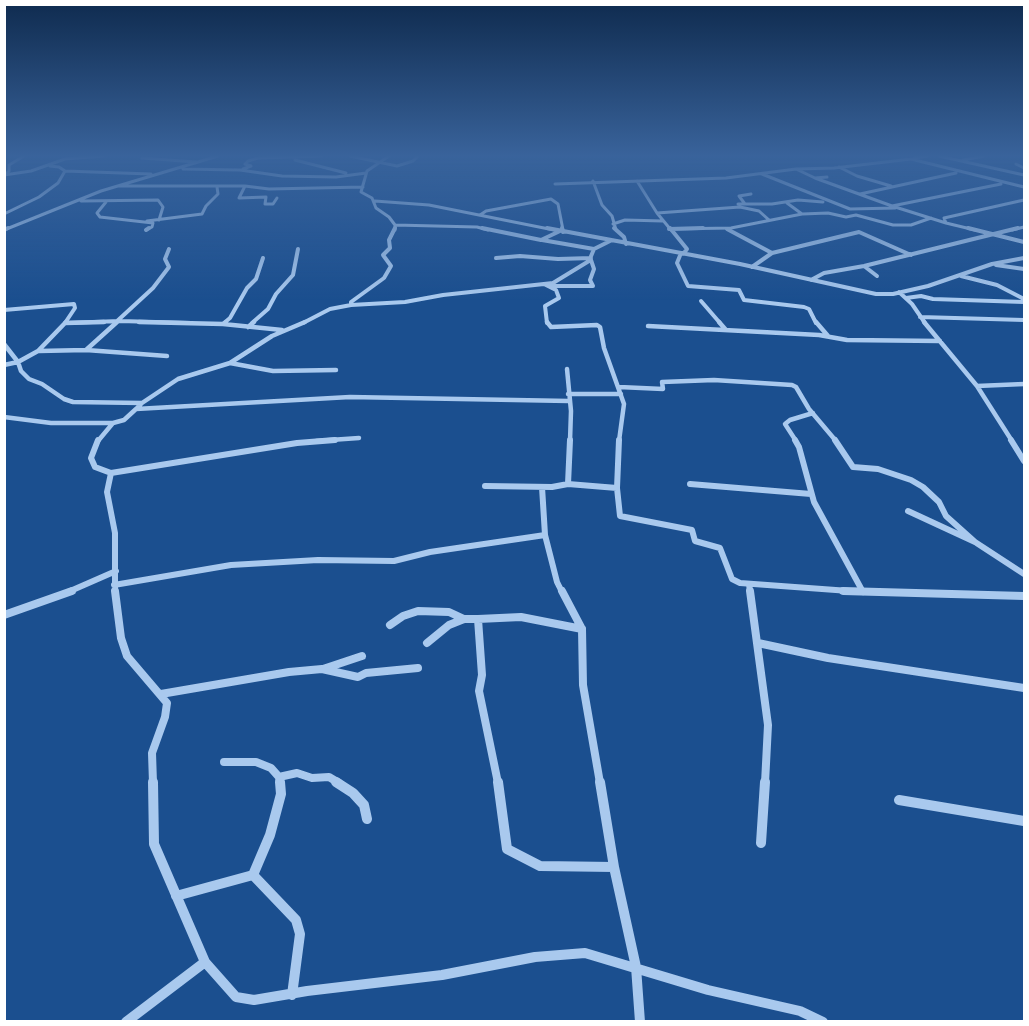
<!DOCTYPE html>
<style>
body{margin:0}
#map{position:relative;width:1029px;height:1026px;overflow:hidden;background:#1b4f8f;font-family:"PT Sans Narrow",sans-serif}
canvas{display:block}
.frame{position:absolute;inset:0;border:6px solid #fff;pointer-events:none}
</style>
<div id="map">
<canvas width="1029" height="1026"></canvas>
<div class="frame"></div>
</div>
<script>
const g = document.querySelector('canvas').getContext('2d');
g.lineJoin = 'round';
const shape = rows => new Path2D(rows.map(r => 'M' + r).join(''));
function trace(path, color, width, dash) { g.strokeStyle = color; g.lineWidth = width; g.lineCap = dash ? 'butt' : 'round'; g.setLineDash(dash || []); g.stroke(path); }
trace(shape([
 [350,156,397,166,413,161,418,156],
 [389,156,367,171,361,192,372,198,376,208,389,217,395,225,395,230],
 [939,156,1024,175],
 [142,158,196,162],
 [914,158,928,156],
 [295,160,346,173],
 [963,160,984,156],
 [1016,164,1024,168],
 [839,167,857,176,891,186],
 [183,169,240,170,282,176,336,177,366,173],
 [243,169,251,166,245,164,248,161,258,158,321,156],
 [65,171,151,174],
 [762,174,850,209,895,208],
 [4,175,31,171,65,159,103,156],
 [5,175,9,171,9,165,24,156],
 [827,177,815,178,892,206],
 [815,178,796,169,834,168,911,159,1024,187],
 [593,181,602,205,612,216,616,230],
 [637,181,657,213,671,230],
 [555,184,726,178,796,169],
 [118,186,245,186,269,189,363,187],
 [245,186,239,198,266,197,265,204,273,204,277,198],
 [860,194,956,173],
 [81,201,158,200,163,207,159,220],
 [375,201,429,205,554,230],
 [106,202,97,213,100,217,153,223,152,227,146,230],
 [787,203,802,214],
 [738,204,772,204,798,200,823,202],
 [745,204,739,196,751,194],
 [657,213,740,207,759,211,769,220],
 [4,214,39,197,58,183,65,171,59,167,50,166],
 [480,215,486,211,551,199,558,204,563,230],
 [147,221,202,214,206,206,218,194,217,187],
 [946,223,892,206,1001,184],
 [613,224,625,220,663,221],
 [395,225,477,227,488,230],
 [669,229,731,228,802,214,828,213,846,217,856,215,893,225,911,225,931,218],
 [4,230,101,191,218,156],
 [975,230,946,223,944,218,1024,200],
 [1012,230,1024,227]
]), '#a9c9ee', 3);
trace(shape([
 [482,228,541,240,560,231],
 [547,228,740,264,876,294,893,294,928,286,992,264,1024,258],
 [562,228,563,232],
 [614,228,624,237,626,244],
 [670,228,687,249,684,253],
 [968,228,1024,242],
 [669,229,703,228],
 [727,229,772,253],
 [4,230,8,228],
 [146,230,149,228],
 [542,240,594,249,610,241],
 [681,253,677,263,688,286,739,290,744,300,804,307,809,309,816,323],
 [496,258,520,256,558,259,591,258],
 [996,265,1024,269],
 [864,266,877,276],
 [752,267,772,253,859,232,911,255],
 [961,276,997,285,1024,299],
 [811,280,824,273,864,266,1018,228],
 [544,284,556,290,559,298,545,306,547,323],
 [550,286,593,286,590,280,594,269,591,260],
 [899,292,912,304,925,323],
 [906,298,921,296,933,299,1024,302],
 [701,301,720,323],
 [351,305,405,302,443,295,553,283,589,261,594,249],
 [4,310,74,304,75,308,65,323],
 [920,317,1024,320],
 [65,323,120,321,191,323],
 [115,323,153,288,169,267,165,259,169,249],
 [224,323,230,318,247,288,256,279,263,258],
 [252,323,268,309,276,294,293,275,298,249],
 [303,323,330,309,351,305,351,302,384,278,391,266,383,255,390,248,389,240,395,228]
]), '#a9c9ee', 4);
trace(shape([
 [139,322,223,324,282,330],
 [547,322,551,327,597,325,600,327,604,348,624,404,619,441],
 [719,322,726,330],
 [816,322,828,336],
 [924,322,977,386,1012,441],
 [65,323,104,322],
 [223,324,226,322],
 [648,326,819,335,847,340,940,341],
 [248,327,254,322],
 [4,344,18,362,21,371,29,379,42,384,64,399,73,402,142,403,136,409,350,397,569,401],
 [86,350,117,322],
 [39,351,86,350,167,356],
 [230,363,273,371,336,370],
 [4,365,18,362,38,351,66,322],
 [567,369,571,411,570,441],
 [977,386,1024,384],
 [619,387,663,389,662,382,714,380,792,385,796,387,809,409,836,441],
 [568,394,621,394],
 [142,403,178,379,230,363,272,336,305,322],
 [4,417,51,423,113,423],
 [98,441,113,423,124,420,136,409],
 [316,441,359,438],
 [796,441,785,424,790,420,813,413]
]), '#a9c9ee', 4.5);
trace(shape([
 [98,440,91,458,95,467,111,473,107,492,115,533,115,592],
 [795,440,799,447,814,502,863,592],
 [835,440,853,467,878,469,911,480,923,487,939,502,946,516,975,542],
 [1011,440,1024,461],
 [111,473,297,443,335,440],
 [568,484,570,440],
 [690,484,811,494],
 [485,486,552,487,568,484,617,488,619,440],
 [542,487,545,535,557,582,562,592],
 [617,488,620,516,692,530,695,541,720,548,732,579,740,583,863,592],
 [908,511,975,542,1024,574],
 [749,584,750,592],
 [114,585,231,565,318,560,394,561,430,552,545,535],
 [68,592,116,571]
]), '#a9c9ee', 6);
trace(shape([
 [115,591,121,638,127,656,167,703,165,717,152,753,153,783],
 [562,591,582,629,583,685,600,783],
 [750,591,768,725,765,783],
 [843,591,1024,596],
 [4,615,72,591],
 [390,625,403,616,418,611,449,612,464,619],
 [427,643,449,625,464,619,478,619],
 [758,643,828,658,1024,688],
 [323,669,362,656],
 [161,694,289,672,322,669,358,677,366,673,418,668],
 [224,762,256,762,271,768,279,777,280,783],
 [279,777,297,773,312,778,329,777,339,783],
 [498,783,479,691,482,675,478,619,521,617,582,629]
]), '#a9c9ee', 8);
trace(shape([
 [153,782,154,844,205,962,236,997,254,1000,307,991,442,975,535,957,585,953,708,990,800,1011,823,1022],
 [336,782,353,793,364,805,367,819],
 [498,782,507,849,540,866,614,867],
 [600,782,614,867,636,967,640,1022],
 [899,800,1024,821],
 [761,843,765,782],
 [253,875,296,920,300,934,292,995],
 [176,896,253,875,270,835,281,794,280,782],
 [126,1022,205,962]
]), '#a9c9ee', 10);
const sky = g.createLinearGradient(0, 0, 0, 300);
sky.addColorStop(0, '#0f2b4f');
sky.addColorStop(0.52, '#39639b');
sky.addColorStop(1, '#39639b00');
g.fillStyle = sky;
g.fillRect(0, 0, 1029, 300);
</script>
